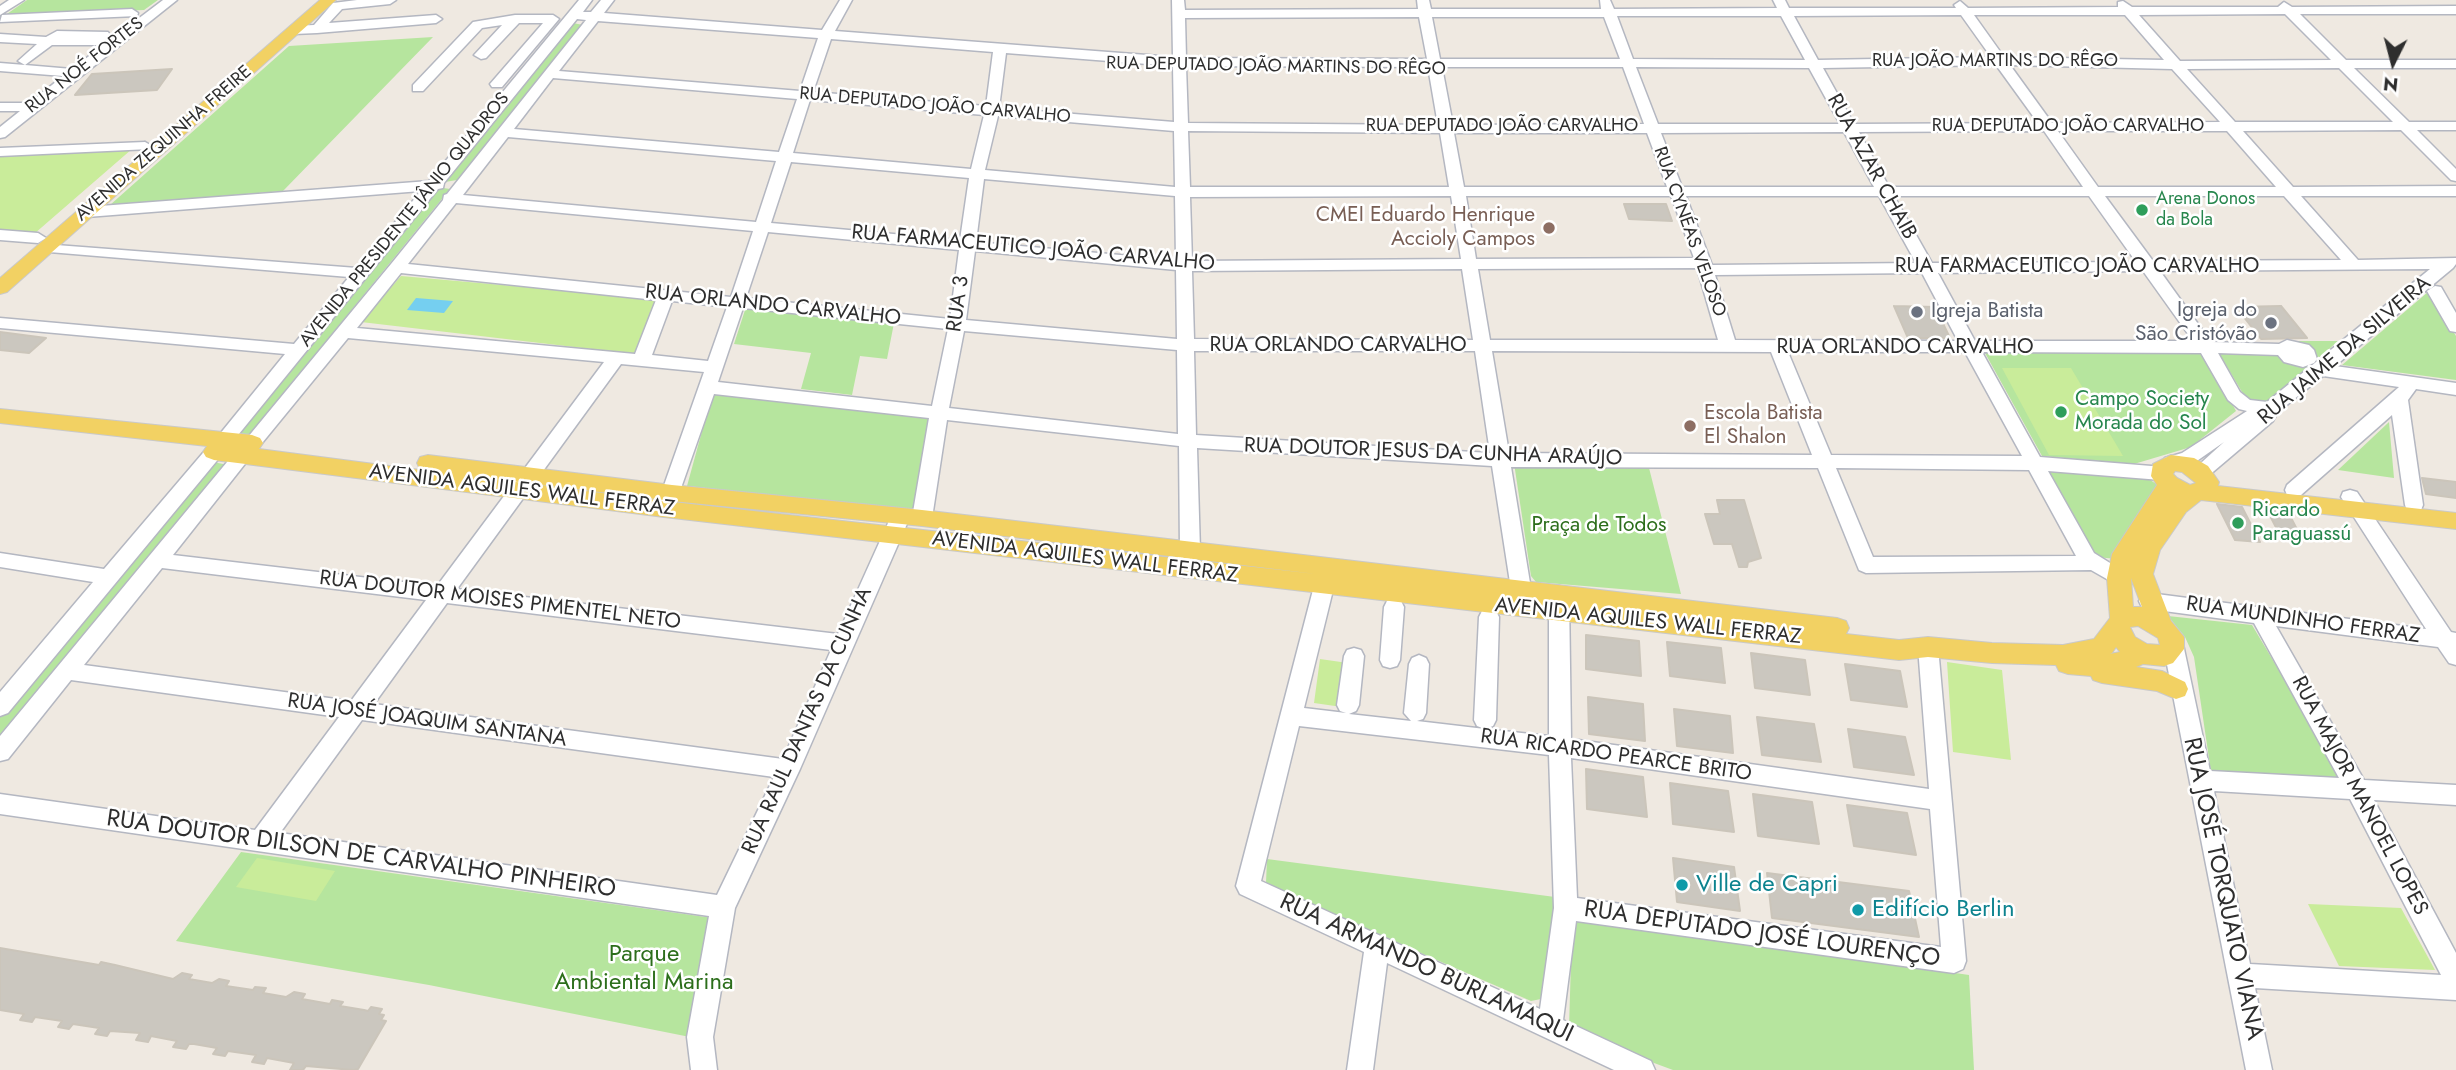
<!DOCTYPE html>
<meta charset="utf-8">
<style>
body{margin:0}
#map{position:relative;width:2456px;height:1070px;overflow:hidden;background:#efe9e1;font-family:Jost,sans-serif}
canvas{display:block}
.north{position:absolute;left:2358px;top:28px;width:70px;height:70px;-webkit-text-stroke:5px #fff;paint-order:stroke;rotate:186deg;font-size:19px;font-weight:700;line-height:28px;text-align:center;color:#2e2e2e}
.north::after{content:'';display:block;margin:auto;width:24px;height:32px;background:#2e2e2e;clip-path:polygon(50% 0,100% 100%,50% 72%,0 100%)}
</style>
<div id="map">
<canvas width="2456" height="1070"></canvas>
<div class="north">N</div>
</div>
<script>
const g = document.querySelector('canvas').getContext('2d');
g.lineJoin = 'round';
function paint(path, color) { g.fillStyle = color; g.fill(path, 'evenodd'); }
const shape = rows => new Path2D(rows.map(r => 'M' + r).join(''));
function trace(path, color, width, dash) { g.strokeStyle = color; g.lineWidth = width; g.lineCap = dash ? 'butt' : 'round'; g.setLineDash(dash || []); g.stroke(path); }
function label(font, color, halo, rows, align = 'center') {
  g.font = font + ' Jost,sans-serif'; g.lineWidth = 5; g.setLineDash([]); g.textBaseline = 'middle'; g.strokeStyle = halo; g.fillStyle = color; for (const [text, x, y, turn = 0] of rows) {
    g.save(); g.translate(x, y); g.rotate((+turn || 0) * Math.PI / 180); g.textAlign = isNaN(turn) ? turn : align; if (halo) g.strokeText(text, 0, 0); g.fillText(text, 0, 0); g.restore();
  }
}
paint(shape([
 [27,0,158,0,144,10,4,16],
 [573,23,583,25,457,180,445,182],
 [433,37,283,191,110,205,289,46],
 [437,187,450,189,249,436,232,436],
 [2428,292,2456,336,2456,380,2342,365],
 [746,307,894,323,887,359,860,356,852,395,801,389,811,353,734,344],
 [2295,341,2338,341,2268,403,2252,401,2245,397,2217,350,2298,343],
 [2203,351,2236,411,2191,447,2134,464,2042,456,1985,353],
 [713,391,935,416,919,511,687,486],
 [2389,422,2394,478,2338,470],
 [213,462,228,465,0,743,0,716,203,467],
 [1514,463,1648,464,1681,594,1536,582,1531,576],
 [2047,467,2149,479,2156,484,2157,486,2117,559,2096,557],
 [2168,616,2252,625,2343,778,2211,772,2194,657,2185,637],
 [241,852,713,918,695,1038,429,985,176,941],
 [1267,859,1555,897,1546,998,1531,1001,1271,888,1266,883],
 [1578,918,1969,975,1974,1070,1673,1070,1627,1053,1569,1028,1572,928]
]), '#b6e59e');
paint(shape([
 [132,149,34,234,0,232,0,156],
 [401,276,660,299,634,354,361,322],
 [2002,368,2071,368,2123,456,2049,455],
 [1320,659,1348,663,1342,707,1314,703],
 [1947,662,2002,670,2011,760,1953,752],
 [257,858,335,871,316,901,236,887],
 [2308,904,2401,908,2435,970,2339,966]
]), '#c9ec9a');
paint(shape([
 [416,298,453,301,444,313,407,310]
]), '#75cff0');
const building = shape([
 [172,69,157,90,75,95,92,74,172,69],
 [1624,204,1666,204,1672,221,1629,219,1624,204],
 [1894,306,1935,307,1950,338,1908,338,1894,306],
 [2281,306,2307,338,2261,339,2236,307,2281,306],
 [0,332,46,338,29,353,0,350,0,332],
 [2422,478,2456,482,2456,498,2426,494,2422,478],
 [1717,500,1744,500,1761,558,1748,562,1747,567,1739,567,1732,544,1714,544,1705,514,1720,514,1717,500],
 [2217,504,2242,507,2260,542,2235,540,2217,504],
 [2267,510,2288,512,2302,539,2281,537,2267,510],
 [1586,635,1639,641,1641,676,1586,669,1586,635],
 [1667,642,1721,648,1725,683,1670,676,1667,642],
 [1751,653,1805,660,1810,695,1755,688,1751,653],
 [1845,664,1900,671,1907,707,1851,700,1845,664],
 [1588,697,1643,704,1645,741,1589,734,1588,697],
 [1674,709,1730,716,1733,753,1677,746,1674,709],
 [1757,717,1814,724,1821,762,1762,755,1757,717],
 [1848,729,1905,737,1914,775,1854,767,1848,729],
 [1586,769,1643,777,1647,817,1587,809,1586,769],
 [1670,783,1728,791,1734,832,1673,824,1670,783],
 [1753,794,1812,802,1819,844,1758,836,1753,794],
 [1847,805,1907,813,1916,855,1854,846,1847,805],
 [1673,858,1734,867,1740,911,1677,902,1673,858],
 [1767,873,1909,891,1919,937,1772,918,1767,873],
 [0,948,99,965,101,962,115,965,173,979,182,973,192,975,189,979,212,983,219,979,229,981,226,986,253,990,255,987,266,988,263,993,286,997,294,992,305,994,302,999,330,1004,332,1000,343,1002,340,1006,364,1010,368,1011,371,1007,382,1009,379,1014,384,1015,381,1020,386,1021,358,1069,353,1070,306,1066,303,1070,290,1070,294,1063,267,1058,264,1064,252,1062,256,1055,228,1051,225,1056,213,1054,217,1048,194,1044,189,1044,186,1049,173,1047,177,1041,151,1036,148,1042,136,1040,140,1033,110,1031,107,1036,95,1034,99,1028,73,1024,69,1029,58,1027,62,1021,35,1017,32,1022,20,1020,24,1014,0,1010,0,948]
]);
paint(building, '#cbc7bf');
trace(building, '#cbc5ba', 2);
const minor = shape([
 [9,0,24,0,0,15,0,6,9,0],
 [163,0,177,0,5,137,0,138,0,127,20,111,0,111,0,103,30,103,63,76,0,71,0,63,25,65,18,61,37,44,0,42,0,34,46,37,57,31,108,32,110,35,100,45,52,45,25,65,72,69,163,0],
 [357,0,396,0,390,4,342,9,329,23,436,15,442,19,436,23,317,33,294,34,287,30,294,26,314,25,333,3,357,0],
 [579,0,592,0,583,12,591,12,601,0,614,0,604,13,822,30,840,0,852,0,835,31,1173,57,1172,0,1184,0,1185,10,1418,9,1417,0,1429,0,1431,9,1601,9,1600,0,1610,0,1614,9,1777,8,1773,0,1785,0,1789,8,1956,8,1954,5,1960,1,1968,8,2118,7,2118,2,2123,1,2132,7,2278,7,2284,2,2292,7,2456,6,2456,14,2300,14,2346,60,2456,60,2456,68,2354,68,2409,122,2456,122,2456,130,2417,130,2456,169,2456,181,2451,180,2401,130,2243,131,2293,187,2456,186,2456,196,2301,196,2358,260,2456,258,2456,264,2453,268,2335,366,2456,383,2456,395,2416,389,2408,400,2423,505,2421,510,2414,512,2407,510,2405,505,2392,415,2301,495,2287,495,2285,490,2287,485,2399,387,2323,376,2278,412,2273,421,2207,477,2200,479,2193,477,2191,472,2224,442,2194,463,2168,469,2170,473,2168,478,2161,480,2048,471,2094,553,2126,573,2129,578,2126,583,2119,586,2091,570,1866,573,1859,570,1818,468,1511,467,1531,589,1528,594,1521,597,1514,594,1511,589,1492,466,1197,448,1200,551,1191,574,1184,577,1177,574,1174,569,1180,551,1179,446,947,420,932,518,929,523,922,525,915,523,912,518,929,418,714,394,674,508,672,513,665,515,658,513,656,508,704,372,621,364,457,589,838,634,893,512,900,510,907,512,910,517,800,769,735,908,713,1037,717,1070,691,1070,687,1037,709,916,0,814,0,794,255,830,339,717,71,680,8,759,0,761,0,736,237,450,243,448,249,450,252,455,173,555,437,586,604,362,348,338,258,448,246,448,243,443,391,264,443,200,444,195,447,194,586,20,577,19,444,183,443,188,438,189,230,445,218,445,215,440,285,354,0,328,0,318,294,344,349,277,49,252,43,250,41,247,43,244,357,268,421,191,87,217,79,212,87,207,429,181,579,0],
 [2285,14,2331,60,2180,61,2139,15,2285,14],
 [1961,15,1991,57,1818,60,1794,16,1961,15],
 [1974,15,2125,15,2164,60,2004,57,1974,15],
 [1617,16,1781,16,1805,60,1633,59,1617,16],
 [1419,17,1427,59,1186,58,1185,18,1419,17],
 [1432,17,1604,17,1620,59,1440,59,1432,17],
 [598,21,818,38,800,91,559,71,598,21],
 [831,39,993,52,986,106,813,92,831,39],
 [1006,53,1173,66,1174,122,999,108,1006,53],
 [1996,65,2038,123,1854,124,1823,68,1996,65],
 [2010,65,2172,69,2220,122,2052,123,2010,65],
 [1186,66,1428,67,1438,125,1188,123,1186,66],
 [1442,67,1623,67,1644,124,1453,125,1442,67],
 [1636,67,1809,68,1840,124,1658,124,1636,67],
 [2339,68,2393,122,2235,122,2187,69,2339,68],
 [553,78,797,99,779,152,514,129,553,78],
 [810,100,984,115,971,169,793,153,810,100],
 [998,116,1174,131,1175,187,985,170,998,116],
 [1188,131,1440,133,1449,187,1190,187,1188,131],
 [2044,131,2083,187,1889,187,1859,132,2044,131],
 [2058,131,2227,131,2276,187,2098,187,2058,131],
 [1844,132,1874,187,1682,187,1661,133,1844,132],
 [1454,133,1647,133,1667,187,1464,187,1454,133],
 [508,137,776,161,756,222,463,195,508,137],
 [791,162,969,178,960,240,771,223,791,162],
 [984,179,1175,196,1176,260,976,242,984,179],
 [1451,196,1461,259,1192,261,1190,197,1451,196],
 [1466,196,1671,196,1694,258,1476,259,1466,196],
 [1686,196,1879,196,1916,263,1712,265,1686,196],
 [1894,196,2089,196,2136,262,1932,263,1894,196],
 [2105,196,2284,196,2341,260,2153,261,2105,196],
 [456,203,753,231,731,297,408,264,456,203],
 [768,232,959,250,950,319,746,298,768,232],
 [975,251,1176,270,1177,339,966,320,975,251],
 [1697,268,1718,340,1490,340,1478,269,1697,268],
 [1462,269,1473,340,1194,339,1192,271,1462,269],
 [2430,269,2267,402,2250,400,2240,392,2218,353,2278,355,2284,362,2303,367,2314,363,2317,359,2314,350,2309,345,2287,340,2279,344,2211,342,2160,271,2430,269],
 [2143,271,2193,341,1975,341,1938,273,2143,271],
 [401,273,656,300,635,354,357,328,401,273],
 [1922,273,1958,341,1735,340,1715,275,1922,273],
 [672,301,727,307,708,361,652,355,672,301],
 [743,308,948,329,932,406,718,382,743,308],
 [964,331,1177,350,1178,434,949,408,964,331],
 [1194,351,1475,351,1490,453,1196,435,1194,351],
 [1492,351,1771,352,1812,455,1509,453,1492,351],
 [1788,352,1965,352,2022,456,1831,455,1788,352],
 [1982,352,2201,353,2228,400,2239,409,2247,411,2182,453,2165,458,2162,463,2164,467,2040,457,1982,352],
 [1836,468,2029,470,2076,556,1873,557,1836,468],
 [162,568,426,600,351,701,84,665,162,568],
 [447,603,831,650,783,759,374,704,447,603],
 [362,720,774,777,717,895,280,833,362,720],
 [132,9,138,13,137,16,0,22,2,15,132,9],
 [515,15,553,15,559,19,502,87,492,87,490,84,543,23,519,23,486,58,481,59,474,55,502,25,482,28,423,91,413,91,413,85,473,22,515,15],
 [145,142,152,146,150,149,0,156,0,148,145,142],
 [0,230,38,233,46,238,38,243,0,240,0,230],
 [2435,286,2441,287,2456,313,2456,332,2450,331,2427,291,2435,286],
 [214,445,220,447,223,452,220,457,8,713,0,716,0,692,93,582,0,567,0,553,104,569,208,447,214,445],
 [2350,490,2357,492,2451,632,2456,633,2456,665,2449,663,2438,647,2276,626,2364,780,2456,785,2456,805,2374,800,2456,953,2456,1000,2255,988,2272,1070,2246,1070,2163,644,2166,638,2173,636,2180,638,2183,644,2210,771,2339,778,2254,623,2149,609,2142,607,2139,601,2142,595,2149,593,2426,629,2341,497,2343,492,2350,490],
 [2214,791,2350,799,2441,975,2250,964,2214,791],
 [1324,578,1331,581,1334,586,1304,708,1346,713,1340,711,1337,705,1344,656,1347,650,1354,648,1361,650,1364,656,1359,705,1356,711,1349,714,1411,721,1404,713,1409,664,1412,658,1419,655,1426,658,1429,664,1426,713,1423,719,1417,721,1485,729,1477,726,1474,720,1479,617,1482,611,1489,609,1496,611,1499,617,1496,720,1493,726,1485,729,1549,736,1549,594,1552,588,1559,586,1566,588,1569,594,1571,739,1929,789,1918,647,1921,641,1928,639,1935,641,1938,647,1966,961,1963,969,1954,973,1576,921,1563,1020,1651,1061,1655,1070,1614,1070,1387,963,1373,1070,1347,1070,1364,952,1240,894,1236,886,1314,586,1317,581,1324,578],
 [1299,726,1549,755,1554,908,1540,1009,1261,881,1299,726],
 [1571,758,1930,809,1941,947,1577,898,1571,758],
 [1394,599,1401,601,1404,607,1400,660,1397,666,1390,668,1383,666,1380,660,1384,607,1387,601,1394,599]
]);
const major = shape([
 [320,0,336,0,7,292,0,294,0,278,320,0],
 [0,409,252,435,260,438,263,443,259,449,428,471,420,469,417,463,420,457,428,455,672,485,922,510,1837,618,1846,621,1849,628,1846,634,1899,640,1928,637,1992,643,2063,645,2094,639,2110,618,2107,578,2112,554,2157,485,2151,476,2153,464,2171,455,2194,458,2208,466,2219,482,2218,486,2456,513,2456,529,2201,500,2186,512,2160,550,2153,574,2171,621,2184,637,2184,649,2173,663,2164,666,2143,664,2136,667,2162,671,2185,682,2188,689,2185,696,2176,699,2157,691,2102,683,2093,680,2091,676,2068,674,2059,671,2056,665,1992,663,1928,657,1899,660,664,517,214,460,206,457,203,452,207,446,0,423,0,409],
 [2175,471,2182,472,2196,483,2190,485,2177,478,2173,474,2175,471],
 [454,474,672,501,922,526,1316,574,664,501,454,474],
 [2131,578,2142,607,2133,607,2131,578],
 [2138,626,2158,638,2160,645,2147,644,2135,637,2130,627,2138,626],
 [2116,647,2120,652,2110,654,2112,653,2116,647]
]);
trace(minor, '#b4b7c1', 3);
trace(major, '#c9c9c9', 2);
paint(minor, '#fff');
paint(major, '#f2d163');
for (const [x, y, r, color] of [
 [2142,210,7,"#2e9e5b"],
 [1549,228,7,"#8d6e63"],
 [1917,312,7,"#6b7280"],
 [2271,323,7,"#6b7280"],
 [2061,412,7,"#2e9e5b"],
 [1690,426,7,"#8d6e63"],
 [2238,523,7,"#2e9e5b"],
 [1682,885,7,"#0f9aa8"],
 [1858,910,7,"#0f9aa8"]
]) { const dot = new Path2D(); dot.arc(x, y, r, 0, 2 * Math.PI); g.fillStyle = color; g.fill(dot); trace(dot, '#fff', 2.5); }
label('18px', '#2e2e2e', '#fff', [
 ["RUA JOÃO MARTINS DO RÊGO",1995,62],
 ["RUA NOÉ FORTES",85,66,-38],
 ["RUA DEPUTADO JOÃO MARTINS DO RÊGO",1276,67,1],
 ["RUA DEPUTADO JOÃO CARVALHO",935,106,5],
 ["RUA DEPUTADO JOÃO CARVALHO",1502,127],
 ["RUA DEPUTADO JOÃO CARVALHO",2068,127],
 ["AVENIDA ZEQUINHA FREIRE",164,144,-41],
 ["AVENIDA PRESIDENTE JÂNIO QUADROS",405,220,-51],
 ["RUA CYNÉAS VELOSO",1689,232,70]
]);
label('18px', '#27864d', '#fff', [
 ["Arena Donos",2156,200],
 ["da Bola",2156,221]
], 'left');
label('21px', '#2e2e2e', '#fff', [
 ["RUA AZAR CHAIB",1871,167,61],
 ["RUA FARMACEUTICO JOÃO CARVALHO",1033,249,5],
 ["RUA FARMACEUTICO JOÃO CARVALHO",2077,267],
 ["RUA 3",959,304,-82],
 ["RUA ORLANDO CARVALHO",773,306,6],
 ["RUA ORLANDO CARVALHO",1338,346],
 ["RUA ORLANDO CARVALHO",1905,348],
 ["RUA JAIME DA SILVEIRA",2345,351,-40],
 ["RUA DOUTOR JESUS DA CUNHA ARAÚJO",1433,453,2],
 ["AVENIDA AQUILES WALL FERRAZ",522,491,7],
 ["AVENIDA AQUILES WALL FERRAZ",1085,558,7],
 ["RUA DOUTOR MOISES PIMENTEL NETO",500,601,7],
 ["RUA MUNDINHO FERRAZ",2303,621,8],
 ["AVENIDA AQUILES WALL FERRAZ",1648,622,6],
 ["RUA JOSÉ JOAQUIM SANTANA",427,721,8],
 ["RUA RAUL DANTAS DA CUNHA",808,721,-66],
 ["RUA RICARDO PEARCE BRITO",1616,756,8],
 ["RUA MAJOR MANOEL LOPES",2359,796,62]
]);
label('21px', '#785e54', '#fff', [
 ["CMEI Eduardo Henrique",1535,216],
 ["Accioly Campos",1535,240],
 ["Escola Batista",1704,414,"left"],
 ["El Shalon",1704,438,"left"]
], 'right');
label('21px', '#5b616d', '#fff', [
 ["Igreja do",2257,311],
 ["São Cristóvão",2257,335],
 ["Igreja Batista",1931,312,"left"]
], 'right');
label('21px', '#27864d', '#fff', [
 ["Campo Society",2075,400],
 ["Morada do Sol",2075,424],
 ["Ricardo",2252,511],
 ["Paraguassú",2252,535]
], 'left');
label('21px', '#2c6e1b', '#fff', [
 ["Praça de Todos",1599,526]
]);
label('24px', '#2e2e2e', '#fff', [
 ["RUA DOUTOR DILSON DE CARVALHO PINHEIRO",361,855,8],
 ["RUA JOSÉ TORQUATO VIANA",2222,889,78],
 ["RUA DEPUTADO JOSÉ LOURENÇO",1762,935,8],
 ["RUA ARMANDO BURLAMAQUI",1426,969,25]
]);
label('24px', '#0d838f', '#fff', [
 ["Ville de Capri",1696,885],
 ["Edifício Berlin",1872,910]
], 'left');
label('24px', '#2c6e1b', '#fff', [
 ["Parque",644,955],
 ["Ambiental Marina",644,983]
]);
</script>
